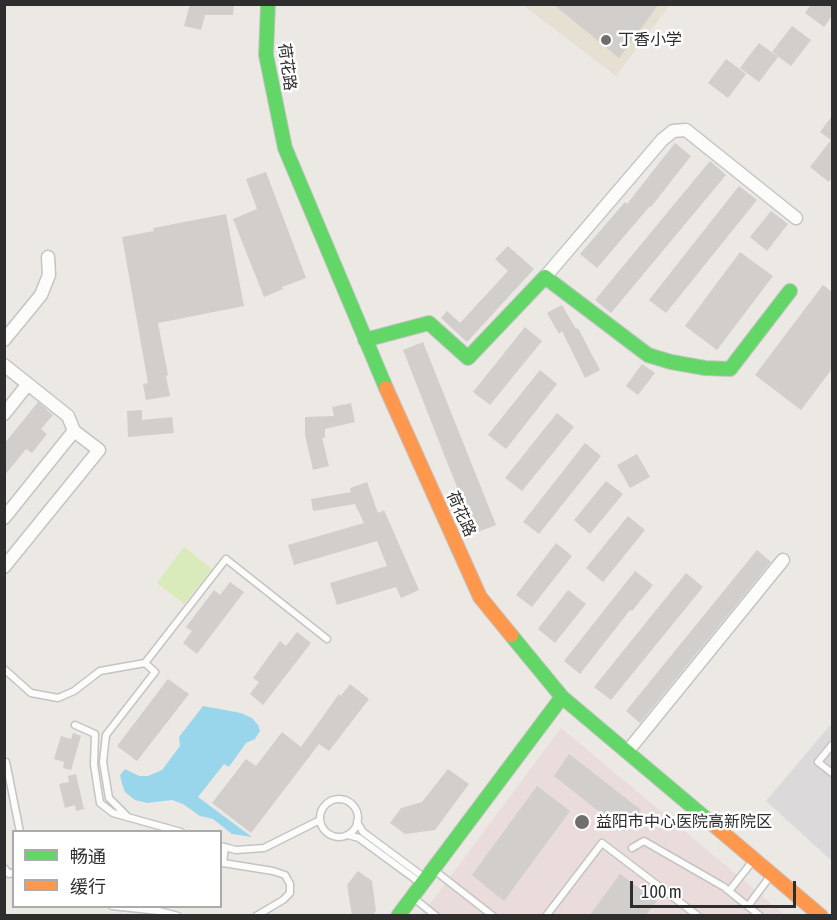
<!DOCTYPE html>
<meta charset="utf-8">
<style>
body{margin:0}
#map{position:relative;width:837px;height:920px;overflow:hidden;background:#ece8e4;font-family:"Asap Condensed","Noto Sans SC",sans-serif}
canvas{display:block}
.frame{position:absolute;inset:0;border:6px solid #2e2e2e;pointer-events:none}
.legend{position:absolute;left:12px;top:830px;width:210px;height:78px;box-sizing:border-box;background:#fff;border:2px solid #ababab;margin:0;padding:8px 10px;list-style:none;font-size:18px;color:#2e2e2e}
.legend li{display:flex;align-items:center;gap:12px;height:30px}
.legend b{width:30px;border:2px solid #ababab}
.scale{position:absolute;left:630px;top:881px;width:166px;height:27px;box-sizing:border-box;border:3px solid #2e2e2e;border-top:0;padding-left:8px;font-size:18px;line-height:21px;white-space:nowrap;color:#2e2e2e;-webkit-text-stroke:4px #fff;paint-order:stroke}
</style>
<div id="map">
<canvas width="837" height="920"></canvas>
<div class="frame"></div>
<ul class="legend">
<li><b style="height:8px;background:#63d668"></b>畅通</li>
<li><b style="height:8px;background:#ff974d"></b>缓行</li>
</ul>
<div class="scale">100 m</div>
</div>
<script>
const g = document.querySelector('canvas').getContext('2d');
g.lineJoin = 'round';
function paint(path, color) { g.fillStyle = color; g.fill(path, 'evenodd'); }
const shape = rows => new Path2D(rows.map(r => 'M' + r).join(''));
function trace(path, color, width, dash) { g.strokeStyle = color; g.lineWidth = width; g.lineCap = dash ? 'butt' : 'round'; g.setLineDash(dash || []); g.stroke(path); }
function label(font, color, halo, rows, align = 'center') {
  g.font = font + ' "Asap Condensed","Noto Sans SC",sans-serif'; g.lineWidth = 5; g.setLineDash([]); g.textBaseline = 'middle'; g.strokeStyle = halo; g.fillStyle = color; for (const [text, x, y, turn = 0] of rows) {
    g.save(); g.translate(x, y); g.rotate((+turn || 0) * Math.PI / 180); g.textAlign = isNaN(turn) ? turn : align; if (halo) g.strokeText(text, 0, 0); g.fillText(text, 0, 0); g.restore();
  }
}
paint(shape([
 [832,723,832,861,766,801]
]), '#dcd9db');
paint(shape([
 [523,5,670,5,616,76]
]), '#e6e0d3');
paint(shape([
 [561,728,785,915,421,916]
]), '#e9dcdb');
paint(shape([
 [184,547,212,569,184,604,157,583]
]), '#d9eabb');
paint(shape([
 [203,706,241,713,252,718,258,725,260,731,255,739,246,743,229,767,224,764,198,797,252,837,232,834,213,819,200,816,183,804,172,800,147,803,135,800,125,792,122,784,120,775,125,769,139,776,148,776,162,770,180,746,179,737]
]), '#99d6ec');
paint(shape([
 [190,4,234,4,233,15,205,15,201,30,184,26],
 [553,4,659,4,619,58],
 [811,4,832,4,832,16,824,27,805,13],
 [792,26,811,40,791,66,772,52],
 [759,43,778,57,759,82,740,68],
 [726,59,746,74,728,98,708,83],
 [832,116,832,177,829,182,810,167,831,140,820,132],
 [675,143,691,156,651,207,650,206,597,268,580,254,625,202,627,204],
 [710,161,726,175,611,313,595,300],
 [266,172,306,278,282,287,283,289,264,297,233,219,257,209,246,179],
 [739,186,757,200,666,313,649,300],
 [771,211,788,224,767,251,750,237],
 [226,214,244,306,158,323,168,375,166,376,170,396,146,400,143,384,148,383,122,237,154,231,153,228],
 [508,246,534,269,467,342,441,318,447,311,460,323,508,271,495,259],
 [740,252,773,276,717,350,685,326],
 [823,285,832,292,832,369,801,410,755,375],
 [562,305,576,329,578,328,600,370,585,378,562,331,559,334,547,313],
 [525,327,542,341,490,405,473,392],
 [423,342,496,525,475,533,403,350],
 [642,364,655,373,638,395,626,386],
 [540,370,557,384,506,449,488,435],
 [38,402,53,415,41,429,47,434,32,453,26,449,4,476,4,444],
 [351,403,355,422,325,429,325,438,322,438,329,466,313,470,305,435,305,417,334,416,332,407],
 [142,410,142,420,172,417,174,433,128,437,127,411],
 [557,413,574,427,522,491,505,478],
 [585,443,601,456,539,534,523,522],
 [637,454,650,477,630,488,617,465],
 [606,481,623,494,590,534,574,520],
 [367,482,378,513,384,510,419,590,401,598,396,587,337,605,330,583,387,566,377,541,294,565,288,545,364,523,355,504,313,511,311,499,351,492,350,488],
 [628,516,645,530,603,582,586,568],
 [556,543,572,556,532,607,516,595],
 [757,550,771,562,640,723,626,711],
 [635,571,653,585,632,611,630,610,580,674,564,661],
 [686,573,703,587,611,700,594,687],
 [230,582,244,592,197,654,183,643,192,631,186,627,214,590,220,595],
 [568,590,586,604,555,643,538,629],
 [297,632,311,643,263,705,250,694,259,682,253,678,280,641,286,646],
 [168,679,189,694,137,761,117,746],
 [350,684,369,699,329,751,319,744,251,833,212,803,246,759,256,766,282,732,301,747,339,694,341,696],
 [73,733,81,736,71,770,63,768,64,762,54,759,61,736,71,739],
 [569,754,641,810,625,832,554,776],
 [448,769,469,784,435,830,405,834,390,823,401,808,422,802],
 [76,774,84,809,76,811,75,805,65,808,59,784,69,782,68,776],
 [537,786,570,811,504,901,472,875],
 [358,871,372,881,376,911,373,915,352,915,347,885],
 [620,874,657,901,646,915,590,915]
]), '#d1cecb');
const lane = shape([
 [4,669,31,693,58,698,74,691,100,671,145,663],
 [75,725,95,734,94,765,100,803,113,813,181,832],
 [832,745,818,762,832,773],
 [6,762,20,832],
 '320 818a19 19 0 1 1 38 0a19 19 0 1 1-38 0Z',
 [126,815,109,798,103,762,106,735,155,672,145,663,226,559,327,639],
 [357,822,363,832,425,878],
 [348,835,359,838,419,882],
 [220,846,236,850,264,848,320,820],
 [225,847,223,863,273,871,285,875,290,884,290,893,283,900,256,916],
 [632,848,644,841,724,887,760,916],
 [4,868,9,874,14,872],
 [434,870,493,916],
 [729,891,752,862],
 [415,899,436,916],
 [112,906,159,911,178,916],
 [748,906,771,875],
 [546,916,602,843,698,916]
]);
const street = shape([
 [545,277,662,140,673,131,686,130,796,218],
 [4,340,41,295,49,275,48,257],
 [4,365,68,416,74,431,99,450,4,567],
 [4,414,28,384],
 [4,518,74,431],
 [627,752,783,560]
]);
const fast = shape([
 [268,4,266,55,285,148,386,388],
 [365,340,429,323,468,358,545,277,648,355,671,362,705,368,730,369,790,291],
 [511,635,562,697,709,821],
 [398,916,562,697]
]);
const slow = shape([
 [386,388,480,597,511,635],
 [709,821,821,916]
]);
trace(lane, '#c5c4c5', 9);
trace(street, '#c5c4c5', 15);
trace(fast, '#c5c4c5', 16);
trace(slow, '#c5c4c5', 16);
trace(lane, '#fcfcfb', 6);
trace(street, '#fcfcfb', 12);
trace(fast, '#63d668', 14);
trace(slow, '#ff974d', 14);
for (const [x, y, r, color] of [
 [606,40,6,"#706f6e"],
 [582,822,8,"#706f6e"]
]) { const dot = new Path2D(); dot.arc(x, y, r, 0, 2 * Math.PI); g.fillStyle = color; g.fill(dot); trace(dot, '#fff', 2); }
label('16px', '#2e2e2e', '#fff', [
 ["丁香小学",618,40],
 ["益阳市中心医院高新院区",596,822]
], 'left');
label('16px', '#2e2e2e', '#fff', [
 ["荷花路",287,67,82],
 ["荷花路",461,514,66]
]);
</script>
